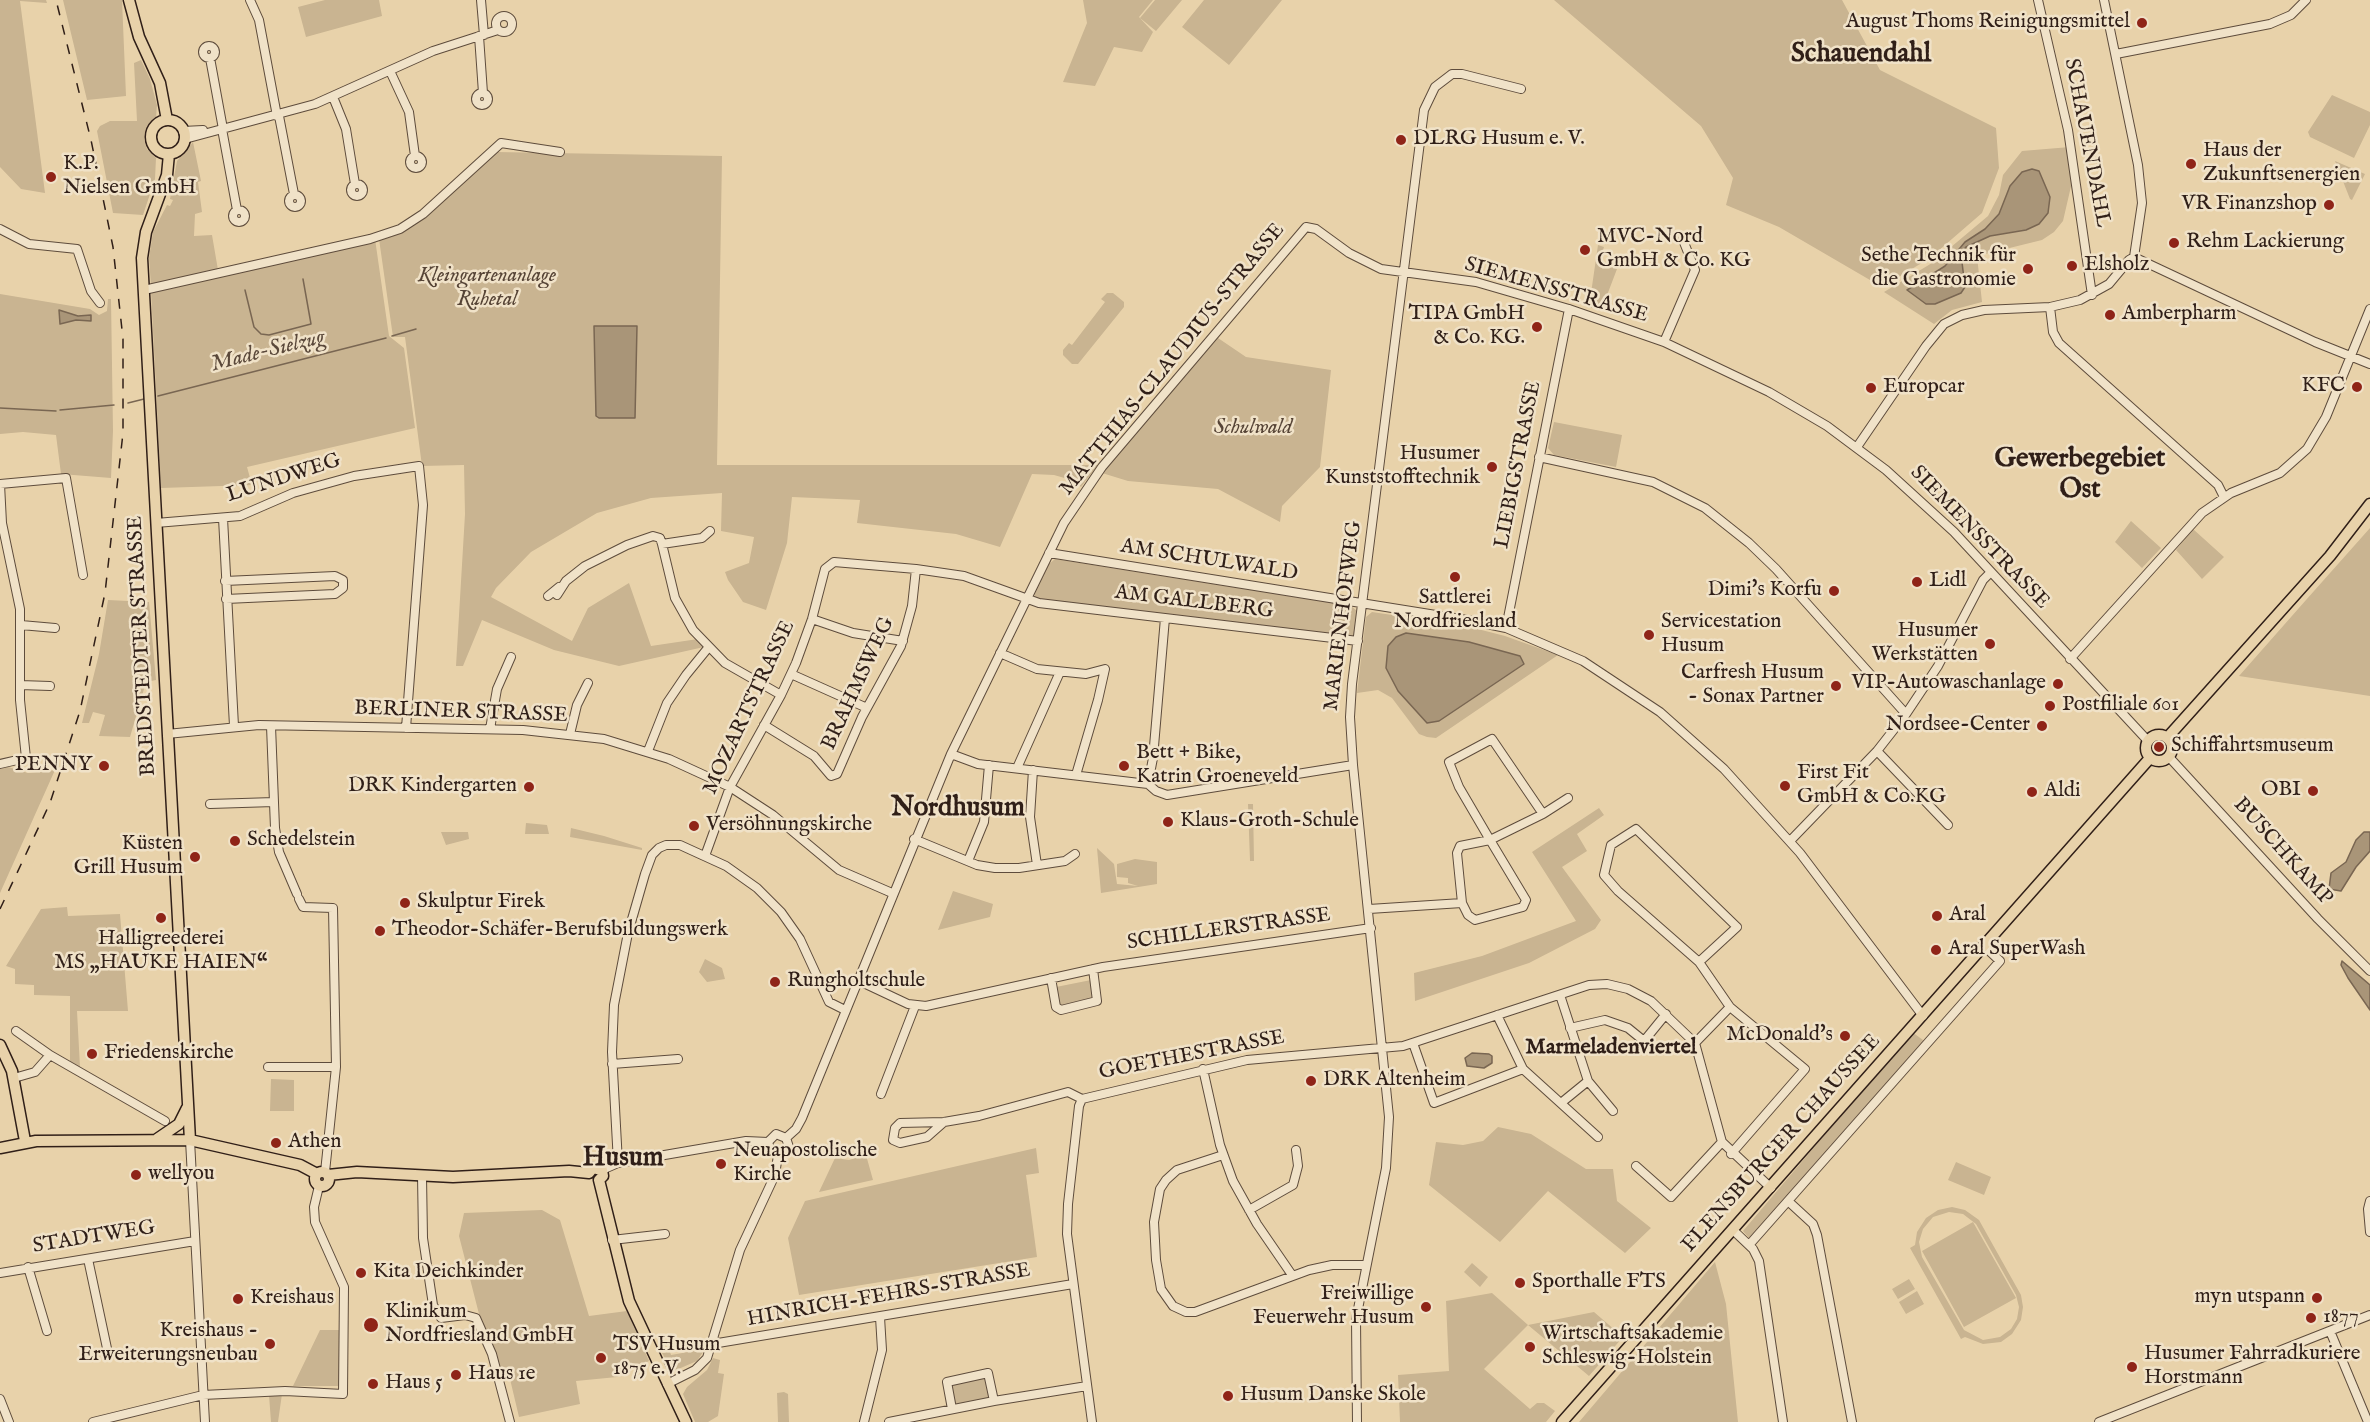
<!DOCTYPE html>
<meta charset="utf-8">
<style>
body{margin:0}
canvas{display:block;background:#e8d2aa}
</style>
<canvas width="2370" height="1422"></canvas>
<script>
const g = document.querySelector('canvas').getContext('2d');
g.lineJoin = 'round';
function paint(path, color) { g.fillStyle = color; g.fill(path, 'evenodd'); }
const shape = rows => new Path2D(rows.map(r => 'M' + r).join(''));
function trace(path, color, width, dash) { g.strokeStyle = color; g.lineWidth = width; g.lineCap = dash ? 'butt' : 'round'; g.setLineDash(dash || []); g.stroke(path); }
function label(font, color, halo, rows, align = 'center') {
  g.font = font + ' "IM FELL English",serif'; g.lineWidth = 5; g.setLineDash([]); g.textBaseline = 'middle'; g.strokeStyle = halo; g.fillStyle = color; for (const [text, x, y, turn = 0] of rows) {
    g.save(); g.translate(x, y); g.rotate((+turn || 0) * Math.PI / 180); g.textAlign = isNaN(turn) ? turn : align; if (halo) g.strokeText(text, 0, 0); g.fillText(text, 0, 0); g.restore();
  }
}
paint(shape([
 [0,0,46,0,47,3,20,1,45,193,21,189,0,167],
 [63,0,122,0,126,96,87,100],
 [325,0,379,0,382,16,306,37,298,7],
 [1083,0,1153,0,1139,17,1153,32,1142,52,1114,47,1095,86,1063,82,1087,23],
 [1155,0,1182,0,1156,31,1140,18],
 [1204,0,1282,0,1229,65,1182,27],
 [1554,0,1842,0,1880,70,1996,128,1999,168,1982,213,1930,258,1882,287,1779,227,1726,205,1733,178,1701,126],
 [141,60,150,79,157,105,156,118,147,128,144,140,147,149,156,158,155,179,143,215,113,213,97,131,100,126,110,121,137,121,134,63],
 [2332,95,2370,112,2370,125,2354,158,2310,137,2308,132],
 [193,142,201,181,198,182,202,212,195,214,194,236,212,235,218,270,151,286,149,258,153,232,167,205,170,206,173,200,170,199,177,161],
 [2070,147,2072,182,2063,221,2054,232,2042,240,1977,256,1982,302,1952,310,1934,324,1884,292,1932,263,1988,216,1999,195,2003,175,2022,151],
 [2010,186,2026,230,1990,236,1966,247,1961,254,1965,287,1907,290,1945,265,1965,242,1985,229,1999,214],
 [496,152,722,156,717,465,1098,465,1081,487,1075,481,1054,475,1032,474,1000,547,956,534,857,523,860,500,792,497,787,543,766,610,743,602,728,580,725,572,749,563,754,537,721,531,722,493,651,498,597,513,531,552,496,588,491,597,572,641,588,608,629,583,651,646,698,639,704,647,619,666,554,650,482,620,463,666,456,666,465,514,464,465,422,466,405,337,393,337,379,239,399,233,422,220],
 [2335,161,2365,174,2352,200,2350,199],
 [375,239,389,336,404,348,415,428,247,467,252,485,161,488,151,291],
 [1598,245,1604,247,1599,262,1617,269,1601,311,1589,307],
 [1107,293,1113,293,1124,302,1124,307,1078,364,1072,364,1063,355,1063,350,1069,343,1072,345,1105,302,1101,299],
 [0,294,90,309,99,315,107,311,108,299,111,299,113,431,111,478,61,474,56,435,23,432,0,434],
 [1218,338,1246,357,1331,370,1320,467,1282,506,1280,522,1218,489,1128,481,1102,473],
 [1554,422,1622,435,1616,467,1554,455,1548,448],
 [2131,521,2161,548,2142,568,2115,542],
 [2370,528,2370,696,2239,676,2306,600],
 [2193,529,2224,557,2202,579,2176,550],
 [1055,559,1351,606,1357,611,1354,635,1352,637,1035,599,1034,593,1049,564],
 [108,600,149,602,156,680,146,682,130,737,99,736,105,715,93,712,89,723,82,723,99,654],
 [1372,612,1466,626,1505,636,1558,655,1436,738,1427,737,1419,734,1392,698,1378,690,1357,693,1366,617],
 [1406,633,1469,642,1523,664,1439,721,1427,723,1398,691],
 [8,767,28,773,55,770,0,893,0,769],
 [1248,804,1253,804,1254,861,1250,861],
 [1599,808,1604,815,1577,834,1587,851,1562,867,1601,920,1595,929,1529,963,1415,1001,1414,973,1482,956,1576,921,1532,852],
 [526,823,547,825,549,834,525,834],
 [571,828,604,836,642,848,642,850,570,837],
 [441,832,468,832,469,839,446,845],
 [1097,848,1114,864,1117,884,1138,886,1128,883,1128,878,1117,877,1117,864,1135,859,1157,862,1157,884,1101,893],
 [953,891,993,904,990,917,938,930],
 [67,907,68,916,120,914,128,1011,77,1011,80,1067,70,1061,70,996,34,995,34,985,15,984,15,969,6,966,41,909],
 [705,959,722,968,725,979,707,982,699,972],
 [1091,980,1094,997,1092,1001,1063,1007,1059,1003,1056,987],
 [1912,1032,1923,1040,1921,1047,1749,1238,1743,1231],
 [271,1079,294,1080,294,1111,270,1111],
 [1498,1127,1531,1134,1586,1169,1613,1169,1617,1201,1651,1228,1625,1253,1548,1191,1500,1242,1429,1185,1436,1142,1463,1145,1483,1141],
 [1036,1148,1039,1173,1026,1175,1037,1257,799,1295,788,1238,805,1201],
 [866,1155,873,1180,819,1192,835,1158,849,1160],
 [1956,1162,1991,1177,1984,1195,1948,1180],
 [1952,1207,1965,1210,1979,1220,2021,1295,2023,1307,2021,1320,2012,1334,2001,1342,1983,1344,1965,1337,1961,1339,1910,1248,1915,1245,1917,1232,1926,1218,1938,1210],
 [1949,1212,1963,1214,1976,1224,2016,1295,2019,1307,2017,1319,2011,1329,2000,1337,1983,1340,1964,1330,1922,1257,1919,1242,1923,1229,1933,1217],
 [542,1210,560,1220,589,1316,627,1311,649,1361,617,1377,576,1381,580,1404,519,1417,510,1379,504,1381,479,1314,459,1236,464,1213],
 [1973,1222,2016,1298,1964,1327,1922,1251],
 [1715,1262,1726,1304,1738,1422,1579,1422],
 [1472,1263,1488,1277,1480,1287,1464,1272],
 [1909,1279,1915,1289,1898,1299,1892,1289],
 [1917,1291,1924,1304,1906,1314,1899,1302],
 [1492,1293,1528,1325,1594,1312,1623,1337,1589,1376,1528,1325,1484,1369,1530,1409,1537,1403,1544,1403,1555,1411,1546,1422,1400,1422,1398,1375,1449,1371,1446,1301],
 [320,1330,340,1330,340,1381,338,1386,293,1386],
 [705,1349,697,1361,676,1370,670,1367,662,1353,670,1352,671,1355],
 [713,1358,720,1360,718,1373,724,1374,718,1416,708,1422,695,1422,683,1394,687,1387,707,1370],
 [986,1376,990,1397,955,1404,950,1383],
 [784,1392,788,1394,789,1422,778,1422,777,1393],
 [282,1394,278,1422,271,1422,269,1395]
]), '#c9b491');
const water = shape([
 [2032,169,2039,171,2050,197,2048,213,2039,224,2026,230,1990,236,1966,247,1961,254,1965,287,1961,293,1935,304,1926,304,1907,290,1945,266,1965,242,1985,229,1999,214,2010,186,2022,172,2032,169],
 [59,310,78,316,91,315,91,321,76,320,60,324,59,310],
 [594,326,637,326,635,418,599,418,596,416,594,326],
 [1406,633,1469,642,1520,656,1524,664,1439,721,1427,723,1398,691,1386,668,1388,646,1396,637,1406,633],
 [2364,832,2370,832,2370,851,2356,867,2341,891,2329,889,2331,873,2346,862,2356,840,2364,832],
 [2342,961,2370,985,2370,1010,2348,978,2341,965,2342,961],
 [1472,1053,1489,1054,1492,1056,1492,1063,1484,1068,1467,1066,1465,1058,1472,1053]
]);
paint(water, '#a99578');
trace(water, '#796652', 1.5);
trace(shape([
 [245,290,254,327,261,334,269,335,311,324,303,279],
 [392,336,416,329],
 [158,396,386,338],
 [128,403,144,399],
 [0,408,56,411],
 [60,410,114,405]
]), '#796652', 1.5);
const minor = shape([
 [250,0,259,20,277,116],
 [481,0,484,35],
 [2038,0,2068,130,2092,295],
 [2104,0,2138,165,2142,203,2134,257],
 '496 24a8 8 0 1 1 16 0a8 8 0 1 1-16 0Z',
 [479,36,483,93],
 '203 52a6 6 0 1 1 12 0a6 6 0 1 1-12 0Z',
 [2116,54,2270,24,2291,15,2306,0],
 [210,58,223,129],
 [390,71,409,112,415,156],
 '476 99a6 6 0 1 1 12 0a6 6 0 1 1-12 0Z',
 [333,97,346,129,355,184],
 [279,116,294,194],
 [222,129,237,210],
 [183,131,203,130],
 [185,139,315,104,433,51,498,30],
 '410 162a6 6 0 1 1 12 0a6 6 0 1 1-12 0Z',
 '351 190a6 6 0 1 1 12 0a6 6 0 1 1-12 0Z',
 '289 201a6 6 0 1 1 12 0a6 6 0 1 1-12 0Z',
 '233 216a6 6 0 1 1 12 0a6 6 0 1 1-12 0Z',
 [0,229,29,244,77,249,91,291,100,303],
 [2134,257,2315,342,2370,364],
 [144,290,370,239,400,229,423,214,501,143,560,152],
 [2050,307,2053,332,2059,343,2218,485,2224,497],
 [1664,342,1695,270,1683,240],
 [1857,447,1926,346,1944,324,1962,315,1984,310,2050,307,2080,300,2109,284,2129,260,2134,257],
 [1539,457,1653,482,1705,508,1749,543,1776,569,1906,714],
 [0,484,66,478,83,575],
 [223,518,234,726],
 [156,523,240,516,293,493,354,476,419,466,423,505,406,728],
 [662,544,675,598,693,630,725,663,781,695],
 [1049,553,1467,620,1506,628,1583,661,1660,712,1724,769,1800,853,1923,1016],
 [225,581,335,576,343,580,343,588,335,594,226,599],
 [557,595,566,581,585,566,627,545,653,536,660,538,662,544,702,538,710,531],
 [548,596,559,587],
 [812,619,853,633,903,641],
 [21,625,55,628],
 [1506,628,1569,309],
 [1000,653,1037,669,1086,674,1105,669,1098,700,1076,775],
 [2070,659,2202,513,2231,493,2280,473,2307,449,2326,417,2370,309],
 [791,674,867,708],
 [20,685,50,686],
 [764,725,814,756,831,776,837,774,862,717,901,646,912,606,916,569],
 [271,726,275,828,279,852,297,894],
 [490,729,497,689,511,657],
 [167,734,259,725,523,730,604,739,669,759,730,787,773,815,839,870,892,893],
 [570,734,577,705,588,683],
 [648,751,667,703,686,675,708,648],
 [1877,751,1948,825],
 [951,754,978,764,1148,784,1156,791,1167,795,1353,765],
 [2169,757,2318,919,2370,971],
 [0,764,26,758,20,700,20,609,2,523,0,484],
 [1017,768,1060,672],
 [1033,770,1030,817,1037,865],
 [1148,784,1153,758,1165,618],
 [210,804,274,802],
 [1543,814,1490,840,1459,787,1449,762,1492,739,1543,814,1568,798],
 [914,839,977,865,995,868,1019,868,1065,861,1075,854],
 [1790,841,1877,751,1906,714,1938,666,1983,580,1991,572],
 [705,856,730,787,781,695,796,663,812,619,825,569,834,562,916,569,964,576,1039,603,1358,641],
 [968,861,984,822,989,765],
 [299,899,303,907,333,908,336,1067,325,1172],
 [1369,909,1462,903,1468,915,1475,920,1523,907,1526,900,1490,840,1460,846,1457,853,1462,903],
 [1699,962,1737,927,1636,829,1611,845,1604,875,1618,891,1699,962,1730,1007,1805,1069,1731,1154],
 [1051,978,1056,1007,1061,1010,1097,1001,1093,969],
 [857,980,908,1004,926,1006,1103,967,1371,928],
 [1560,995,1588,1081],
 [1570,1028,1605,1020,1628,1028,1644,1041,1666,1014],
 [16,1031,50,1055],
 [1413,1043,1434,1103,1523,1069,1497,1015],
 [1695,1043,1730,1007],
 [612,1064,678,1059],
 [268,1067,336,1067],
 [1203,1069,1220,1145,1233,1181,1257,1224,1292,1275],
 [1523,1069,1598,1137],
 [14,1078,35,1072,50,1055,165,1121],
 [881,1094,915,1006],
 [1082,1099,1247,1060,1403,1046,1589,985,1607,984,1628,989,1651,1001,1695,1043,1722,1142,1771,1188],
 [1082,1099,1079,1106,1068,1204,1067,1234,1092,1422],
 [1561,1103,1588,1081,1613,1111],
 [944,1122,927,1137,900,1143,893,1140,895,1128,900,1123,944,1122,979,1116,1068,1092,1082,1099],
 [786,1138,796,1129,802,1118,951,754,1064,523,1102,467,1306,227,1316,229,1349,253,1381,269,1476,282,1569,309,1664,342,1769,392,1827,426,1886,470,1954,532,2148,741],
 [190,1140,205,1422],
 [768,1142,776,1134,786,1138],
 [768,1142,771,1152,778,1155],
 [778,1155,789,1147,786,1138],
 [1223,1155,1177,1170,1166,1180,1160,1189,1154,1222,1156,1260,1161,1289,1173,1306,1186,1312,1195,1312,1309,1270,1332,1265,1366,1265],
 [618,1163,612,1052,614,1005,628,933,645,874,652,855,659,848,666,845,680,845,726,866,757,888,781,912,800,939,829,1002,845,1010],
 [1636,1166,1671,1197,1722,1142],
 [602,1170,618,1163,746,1141,768,1142],
 [422,1176,423,1238,433,1305,441,1318,465,1315,476,1318,492,1354,510,1422],
 [1788,1201,1813,1224,1817,1235,1852,1422],
 [2370,1201,2368,1209,2370,1232],
 [1249,1210,1293,1185,1298,1166,1296,1150],
 [1733,1230,1753,1249,1759,1261,1783,1422],
 [612,1240,665,1234],
 [1749,1245,2000,961,1984,946],
 [88,1259,108,1353],
 [28,1267,47,1331],
 [0,1273,195,1241],
 [2330,1331,2368,1422],
 [712,1344,1073,1284],
 [667,1384,695,1370,707,1358,740,1250,775,1175,778,1155],
 [0,1399,9,1422],
 [952,1409,947,1382,988,1373,994,1401],
 [93,1422,203,1395,285,1391,343,1394,344,1287,315,1222,314,1207,319,1186],
 [864,1422,882,1350,880,1317],
 [889,1422,994,1401,1087,1386],
 [1357,1422,1356,1319,1386,1168,1389,1117,1353,765,1350,717,1352,684,1424,110,1435,87,1452,74,1462,74,1521,89],
 [2099,1422,2370,1315]
]);
const major = shape([
 [129,0,139,37,160,83,167,120],
 '151 137a17 17 0 1 1 34 0a17 17 0 1 1-34 0Z',
 [169,154,167,175,146,232,142,258,190,1140],
 '2146 748a13 13 0 1 1 26 0a13 13 0 1 1-26 0Z',
 [2167,738,2330,556,2370,504],
 [0,1045,12,1071,25,1141],
 [157,1139,179,1124,187,1108],
 [0,1148,36,1141,190,1140,300,1165,317,1174],
 '315 1179a7 7 0 1 1 14 0a7 7 0 1 1-14 0Z',
 [589,1173,593,1168,602,1170,603,1176,599,1180,629,1301,686,1422],
 [328,1175,357,1172,453,1177,569,1171,589,1173],
 [1562,1422,2150,758]
]);
trace(minor, '#5e4c3c', 10);
trace(major, '#301f18', 13);
trace(minor, '#f0e2c8', 8);
trace(major, '#e8d2aa', 10);
trace(shape([
 [0,909,50,803,80,711,105,593,123,433,123,339,113,247,91,140,56,0]
]), '#301f18', 1.5, [10, 10]);
for (const [x, y, r, color] of [
 [2142,23,6,"#8f2418"],
 [1401,140,6,"#8f2418"],
 [2191,164,6,"#8f2418"],
 [51,177,6,"#8f2418"],
 [2329,205,6,"#8f2418"],
 [2174,243,6,"#8f2418"],
 [1585,250,6,"#8f2418"],
 [2072,266,6,"#8f2418"],
 [2028,269,6,"#8f2418"],
 [2110,315,6,"#8f2418"],
 [1537,327,6,"#8f2418"],
 [2357,387,6,"#8f2418"],
 [1871,388,6,"#8f2418"],
 [1492,467,6,"#8f2418"],
 [1455,577,6,"#8f2418"],
 [1917,582,6,"#8f2418"],
 [1834,591,6,"#8f2418"],
 [1649,635,6,"#8f2418"],
 [1990,644,6,"#8f2418"],
 [2058,684,6,"#8f2418"],
 [1836,686,6,"#8f2418"],
 [2050,706,6,"#8f2418"],
 [2042,726,6,"#8f2418"],
 [2159,747,6,"#8f2418"],
 [104,766,6,"#8f2418"],
 [1124,766,6,"#8f2418"],
 [1785,786,6,"#8f2418"],
 [529,787,6,"#8f2418"],
 [2313,791,6,"#8f2418"],
 [2032,792,6,"#8f2418"],
 [1168,822,6,"#8f2418"],
 [694,826,6,"#8f2418"],
 [235,841,6,"#8f2418"],
 [195,857,6,"#8f2418"],
 [405,903,6,"#8f2418"],
 [1937,916,6,"#8f2418"],
 [161,918,6,"#8f2418"],
 [380,931,6,"#8f2418"],
 [1936,950,6,"#8f2418"],
 [775,982,6,"#8f2418"],
 [1845,1036,6,"#8f2418"],
 [92,1054,6,"#8f2418"],
 [1311,1081,6,"#8f2418"],
 [276,1143,6,"#8f2418"],
 [721,1164,6,"#8f2418"],
 [136,1175,6,"#8f2418"],
 [361,1273,6,"#8f2418"],
 [1520,1283,6,"#8f2418"],
 [2317,1298,6,"#8f2418"],
 [238,1299,6,"#8f2418"],
 [1426,1307,6,"#8f2418"],
 [2311,1318,6,"#8f2418"],
 [371,1325,8,"#8f2418"],
 [270,1344,6,"#8f2418"],
 [1530,1347,6,"#8f2418"],
 [601,1358,6,"#8f2418"],
 [2132,1367,6,"#8f2418"],
 [456,1375,6,"#8f2418"],
 [373,1384,6,"#8f2418"],
 [1228,1396,6,"#8f2418"]
]) { const dot = new Path2D(); dot.arc(x, y, r, 0, 2 * Math.PI); g.fillStyle = color; g.fill(dot); trace(dot, '#f0e2c8', 2); }
label('21px', '#301f18', '#f0e2c8', [
 ["August Thoms Reinigungsmittel",2130,23,"right"],
 ["DLRG Husum e. V.",1413,140],
 ["Haus der",2203,152],
 ["Zukunftsenergien",2203,176],
 ["K.P.",63,165],
 ["Nielsen GmbH",63,189],
 ["VR Finanzshop",2317,205,"right"],
 ["MVC-Nord",1597,238],
 ["GmbH & Co. KG",1597,262],
 ["Rehm Lackierung",2186,243],
 ["Sethe Technik für",2016,257,"right"],
 ["die Gastronomie",2016,281,"right"],
 ["Elsholz",2084,266],
 ["TIPA GmbH",1525,315,"right"],
 ["& Co. KG.",1525,339,"right"],
 ["Amberpharm",2122,315],
 ["KFC",2345,387,"right"],
 ["Europcar",1883,388],
 ["Husumer",1480,455,"right"],
 ["Kunststofftechnik",1480,479,"right"],
 ["Lidl",1929,582],
 ["Dimi's Korfu",1822,591,"right"],
 ["Sattlerei",1455,599,"center"],
 ["Nordfriesland",1455,623,"center"],
 ["Servicestation",1661,623],
 ["Husum",1661,647],
 ["Husumer",1978,632,"right"],
 ["Werkstätten",1978,656,"right"],
 ["Carfresh Husum",1824,674,"right"],
 ["- Sonax Partner",1824,698,"right"],
 ["VIP-Autowaschanlage",2046,684,"right"],
 ["Postfiliale 601",2062,706],
 ["Nordsee-Center",2030,726,"right"],
 ["Schiffahrtsmuseum",2171,747],
 ["Bett + Bike,",1136,754],
 ["Katrin Groeneveld",1136,778],
 ["PENNY",92,766,"right"],
 ["First Fit",1797,774],
 ["GmbH & Co.KG",1797,798],
 ["DRK Kindergarten",517,787,"right"],
 ["OBI",2301,791,"right"],
 ["Aldi",2044,792],
 ["Klaus-Groth-Schule",1180,822],
 ["Versöhnungskirche",706,826],
 ["Schedelstein",247,841],
 ["Küsten",183,845,"right"],
 ["Grill Husum",183,869,"right"],
 ["Skulptur Firek",417,903],
 ["Aral",1949,916],
 ["Theodor-Schäfer-Berufsbildungswerk",392,931],
 ["Halligreederei",161,940,"center"],
 ["MS „HAUKE HAIEN“",161,964,"center"],
 ["Aral SuperWash",1948,950],
 ["Rungholtschule",787,982],
 ["McDonald's",1833,1036,"right"],
 ["Friedenskirche",104,1054],
 ["DRK Altenheim",1323,1081],
 ["Athen",288,1143],
 ["Neuapostolische",733,1152],
 ["Kirche",733,1176],
 ["wellyou",148,1175],
 ["Kita Deichkinder",373,1273],
 ["Sporthalle FTS",1532,1283],
 ["Freiwillige",1414,1295,"right"],
 ["Feuerwehr Husum",1414,1319,"right"],
 ["myn utspann",2305,1298,"right"],
 ["Kreishaus",250,1299],
 ["Klinikum",385,1313],
 ["Nordfriesland GmbH",385,1337],
 ["1877",2323,1318],
 ["Kreishaus -",258,1332,"right"],
 ["Erweiterungsneubau",258,1356,"right"],
 ["Wirtschaftsakademie",1542,1335],
 ["Schleswig-Holstein",1542,1359],
 ["TSV Husum",613,1346],
 ["1875 e.V.",613,1370],
 ["Husumer Fahrradkuriere",2144,1355],
 ["Horstmann",2144,1379],
 ["Haus 1e",468,1375],
 ["Haus 5",385,1384],
 ["Husum Danske Skole",1240,1396]
], 'left');
label('21px', '#301f18', '#f0e2c8', [
 ["SCHAUENDAHL",2086,143,79],
 ["SIEMENSSTRASSE",1556,291,16],
 ["MATTHIAS-CLAUDIUS-STRASSE",1173,360,-51],
 ["LIEBIGSTRASSE",1519,465,-79],
 ["LUNDWEG",284,479,-18],
 ["SIEMENSSTRASSE",1979,538,46],
 ["AM SCHULWALD",1209,561,9],
 ["AM GALLBERG",1194,603,7],
 ["MARIENHOFWEG",1344,616,-83],
 ["BREDSTEDTER STRASSE",143,646,-93],
 ["BRAHMSWEG",859,684,-65],
 ["MOZARTSTRASSE",750,708,-65],
 ["BERLINER STRASSE",461,713,2],
 ["BUSCHKAMP",2282,852,48],
 ["SCHILLERSTRASSE",1229,930,-8],
 ["GOETHESTRASSE",1192,1056,-11],
 ["FLENSBURGER CHAUSSEE",1782,1144,-48],
 ["STADTWEG",94,1238,-9],
 ["HINRICH-FEHRS-STRASSE",889,1296,-10]
]);
label('italic 21px', '#564436', '#f0e2c8', [
 ["Kleingartenanlage",487,277],
 ["Ruhetal",487,301],
 ["Schulwald",1253,429]
]);
label('italic 22px', '#5a483a', '#f0e2c8', [
 ["Made-Sielzug",268,352,-14]
]);
label('bold 22px', '#301f18', '#f0e2c8', [
 ["Marmeladenviertel",1611,1048]
]);
label('bold 27px', '#301f18', '#f0e2c8', [
 ["Schauendahl",1861,55],
 ["Gewerbegebiet",2080,460],
 ["Ost",2080,491],
 ["Nordhusum",958,809],
 ["Husum",623,1159]
]);
</script>
